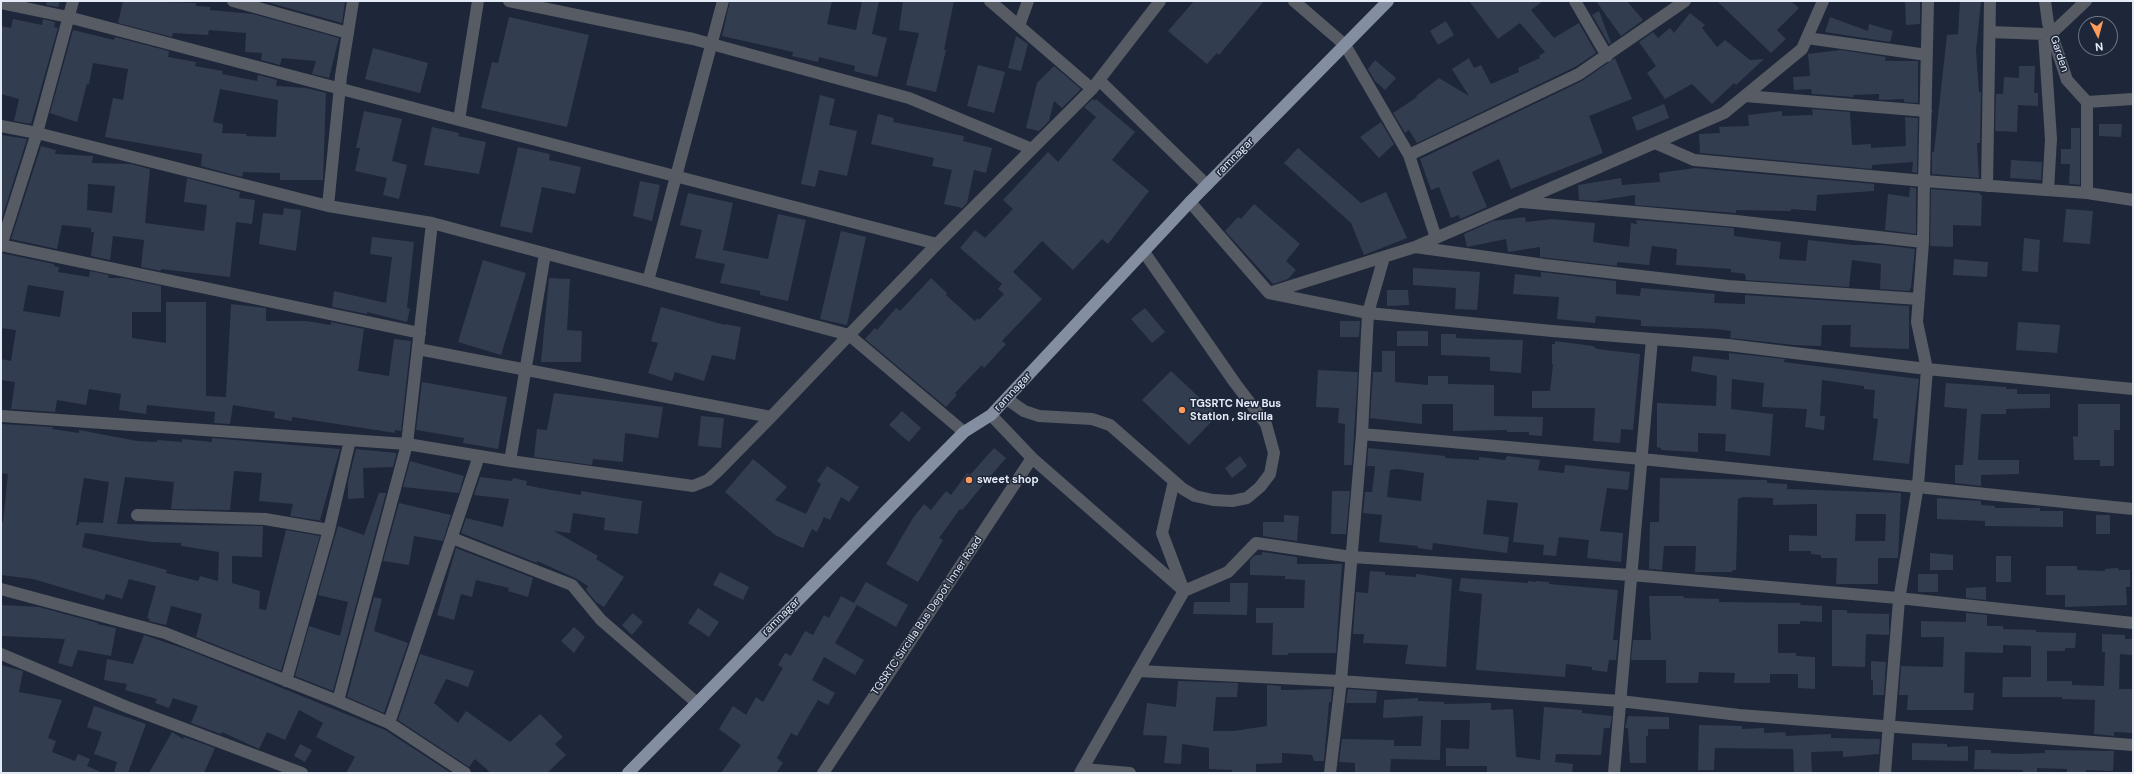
<!DOCTYPE html>
<style>
body{margin:0}
#map{position:relative;width:2134px;height:774px;overflow:hidden;background:#1e2739;font-family:"DM Sans",sans-serif}
canvas{display:block}
.frame{position:absolute;inset:0;border:2px solid #e4eaf6;pointer-events:none}
.north{position:absolute;left:2078px;top:16px;width:40px;height:40px;box-sizing:border-box;background:#1e2739;border:1px solid #6d7585;border-radius:50%;rotate:174deg;font-size:11px;font-weight:700;line-height:16px;text-align:center;color:#e4eaf6}
.north::after{content:'';display:block;margin:auto;width:14px;height:18px;background:#fe9b59;clip-path:polygon(50% 0,100% 100%,50% 72%,0 100%)}
</style>
<div id="map">
<canvas width="2134" height="774"></canvas>
<div class="frame"></div>
<div class="north">N</div>
</div>
<script>
const g = document.querySelector('canvas').getContext('2d');
g.lineJoin = 'round';
function paint(path, color) { g.fillStyle = color; g.fill(path, 'evenodd'); }
const shape = rows => new Path2D(rows.map(r => 'M' + r).join(''));
function trace(path, color, width, dash) { g.strokeStyle = color; g.lineWidth = width; g.lineCap = dash ? 'butt' : 'round'; g.setLineDash(dash || []); g.stroke(path); }
function label(font, color, halo, rows, align = 'center') {
  g.font = font + ' "DM Sans",sans-serif'; g.lineWidth = 3; g.setLineDash([]); g.textBaseline = 'middle'; g.strokeStyle = halo; g.fillStyle = color; for (const [text, x, y, turn = 0] of rows) {
    g.save(); g.translate(x, y); g.rotate((+turn || 0) * Math.PI / 180); g.textAlign = isNaN(turn) ? turn : align; if (halo) g.strokeText(text, 0, 0); g.fillText(text, 0, 0); g.restore();
  }
}
paint(shape([
 [47,1,60,1,58,7,46,5],
 [123,1,196,3,196,6,210,7,210,10,253,14,339,38,329,78,312,74,316,61,282,58,280,65,261,60,262,53,245,52,246,33,209,30,208,35,173,33,172,37,118,23],
 [263,1,345,1,342,23],
 [730,1,832,1,827,24,856,30,862,1,879,1,872,34,887,38,877,77,854,71,855,66,819,57,818,62,792,56,793,52,722,36],
 [903,1,954,1,944,50,946,50,936,92,906,85,919,33,899,30],
 [1194,1,1264,1,1219,55,1217,53,1207,64,1168,31],
 [1469,1,1543,1,1531,10,1554,38,1579,23,1596,53,1575,67,1417,143,1409,130,1405,133,1393,113,1417,97,1416,96,1439,78,1469,96,1452,69,1469,58,1474,68,1481,65,1491,84,1519,72,1518,68,1540,58,1539,56,1545,52,1520,23,1498,39],
 [1596,1,1627,1,1643,20,1621,36],
 [1717,1,1791,1,1799,8,1777,30,1786,39,1771,53],
 [1905,1,1920,1,1920,24,1906,25],
 [1960,1,1981,1,1976,51,1979,92,1981,92,1980,143,1977,143,1979,178,1932,174,1932,152,1934,152,1947,35,1958,34],
 [1599,11,1611,43,1609,44,1592,15],
 [1690,13,1705,25,1702,28,1717,47,1725,40,1750,60,1764,59,1736,85,1734,83,1712,104,1692,84,1665,99,1647,73,1656,66,1639,42,1653,32,1658,38,1670,28,1674,33],
 [509,17,589,35,567,127,481,108,492,62,498,63],
 [1830,17,1868,31,1869,24,1893,31,1890,42,1825,32],
 [13,19,42,25,43,19,55,22,54,27,58,28,31,124,14,121,19,99,1,94,1,26,11,28],
 [1446,21,1454,35,1438,45,1430,31],
 [73,30,114,40,115,37,169,51,168,57,196,62,195,66,223,71,222,74,257,81,258,75,277,80,276,86,306,88,326,93,323,180,280,180,280,173,243,172,242,177,201,166,202,154,105,137,113,98,123,100,128,69,93,63,89,84,87,84,77,122,50,113],
 [220,89,278,100,276,137,246,136,247,134,222,133,223,124,213,122],
 [1016,36,1028,44,1021,71,1008,68],
 [373,48,428,63,420,93,365,79],
 [1841,50,1886,57,1885,61,1918,61,1918,103,1904,102,1904,99,1879,100,1879,94,1853,95,1853,97,1812,94,1811,89,1794,90,1793,77,1810,76,1808,54],
 [1615,58,1632,99,1589,116,1603,153,1511,189,1499,159,1472,172,1487,207,1460,219,1459,215,1451,218,1439,187,1431,190,1420,159,1582,81],
 [1375,60,1396,78,1385,90,1375,81,1368,69],
 [978,65,1005,72,994,113,967,106],
 [1054,66,1081,89,1062,108,1054,101,1049,121,1039,131,1026,128,1037,83],
 [2019,66,2035,66,2034,93,2038,93,2038,106,2018,105,2017,132,1995,131,1996,94,2003,94,2004,77,2019,78],
 [820,95,835,99,829,125,857,131,847,176,819,170,815,187,801,184],
 [1093,99,1095,101,1096,99,1135,132,1112,160,1149,191,1108,244,1102,239,1073,270,1042,241,1013,272,1042,299,1002,341,1006,344,984,368,982,365,955,393,957,395,946,407,865,339,875,328,877,330,896,308,900,311,931,278,947,293,946,295,975,321,978,318,979,320,1004,294,998,289,1002,284,960,248,975,230,985,238,1013,209,1003,200,1048,152,1058,162,1096,117,1084,107],
 [1664,104,1669,118,1637,131,1632,117],
 [1812,109,1850,112,1852,145,1871,144,1871,148,1906,146,1905,117,1918,118,1917,173,1912,172,1913,162,1872,165,1872,169,1700,153,1699,134,1720,133,1719,127,1749,126,1748,115,1782,111,1782,116,1813,115],
 [364,111,402,119,392,161,407,165,399,199,383,195,387,178,355,171,360,148,356,148],
 [878,114,894,118,893,122,964,136,963,141,992,148,986,173,974,170,967,203,962,208,944,204,952,170,932,166,934,158,871,144],
 [1381,122,1394,144,1379,158,1360,137],
 [2099,124,2122,124,2121,137,2099,136],
 [432,127,459,133,458,136,486,142,479,174,424,165],
 [2071,128,2080,128,2080,185,2069,184,2070,164,2061,164,2061,149,2071,149],
 [1,135,27,139,1,221],
 [41,146,56,150,55,154,93,156,92,163,131,164,150,169,145,223,204,231,207,205,184,202,187,178,240,192,239,198,255,200,252,224,236,222,230,277,161,269,161,271,141,267,144,240,113,236,110,260,91,256,94,232,91,232,91,228,62,225,57,249,11,239],
 [88,184,115,186,112,213,87,210],
 [518,147,550,154,549,160,581,167,575,194,542,187,532,233,500,226],
 [1298,148,1361,203,1386,192,1407,238,1364,255,1351,223,1284,163],
 [2011,160,2042,162,2041,180,2010,178],
 [1695,168,1874,184,1874,191,1817,195,1816,211,1791,209,1791,211,1736,210,1736,213,1635,205,1635,195,1596,201,1579,200,1578,185,1621,178,1622,185,1660,182,1659,173],
 [640,181,660,185,652,221,633,216],
 [1910,187,1916,188,1916,234,1885,230,1888,194,1909,197],
 [1931,189,1980,193,1980,195,1982,195,1981,226,1953,225,1953,247,1930,246],
 [688,193,733,203,723,250,768,259,778,214,806,220,788,301,760,295,760,291,720,283,725,264,695,258,702,230,680,225],
 [1254,204,1300,244,1286,261,1296,270,1288,279,1273,284,1225,231,1238,217,1241,219],
 [284,208,301,210,296,251,259,244,263,213,283,215],
 [2066,209,2093,211,2090,244,2063,242],
 [1525,217,1526,222,1552,219,1595,223,1593,242,1629,247,1631,223,1637,224,1636,220,1734,228,1734,236,1781,242,1779,259,1806,261,1808,240,1853,245,1883,245,1915,249,1911,287,1909,291,1880,289,1881,264,1852,260,1849,287,1746,280,1745,274,1731,272,1731,269,1676,265,1677,249,1652,246,1649,265,1617,262,1617,266,1540,257,1540,247,1508,252,1506,239,1467,247,1464,234,1493,221],
 [841,231,866,237,847,325,820,319],
 [372,237,414,242,407,308,410,309,407,322,367,312,367,314,332,307,334,291,386,303,392,257,370,254],
 [2024,238,2040,240,2038,272,2022,271],
 [1,253,54,264,54,266,59,267,58,272,89,277,90,271,109,275,108,278,123,278,161,286,161,312,132,312,132,338,166,343,166,302,206,302,206,396,226,397,231,304,266,308,266,321,306,321,331,325,331,322,364,329,358,371,389,376,394,339,411,341,401,431,395,430,395,433,292,417,292,421,274,418,275,412,233,405,230,424,214,423,215,412,147,405,146,414,119,410,121,394,89,389,86,405,57,400,55,412,11,409,15,382,1,380,1,359,11,361,16,330,1,328],
 [28,285,64,291,60,317,23,311],
 [1954,259,1988,262,1987,277,1953,275],
 [483,260,526,273,501,355,458,342],
 [1413,268,1480,272,1477,310,1455,309,1456,288,1413,285],
 [1541,272,1616,281,1616,294,1640,296,1641,288,1715,294,1714,303,1745,304,1745,295,1909,306,1909,349,1850,347,1851,325,1822,325,1821,346,1794,345,1730,338,1731,331,1717,329,1641,326,1641,320,1596,316,1595,323,1557,319,1559,297,1513,294,1515,274,1541,277],
 [549,278,570,279,567,330,582,331,581,362,541,362],
 [1387,290,1408,290,1409,305,1387,306],
 [661,307,725,325,725,324,741,327,735,360,712,355,704,381,675,372,672,381,648,373,658,343,651,341],
 [1145,308,1165,332,1152,343,1131,319],
 [1340,321,1360,321,1359,337,1340,337],
 [2018,322,2060,325,2057,353,2016,350],
 [1397,331,1428,331,1428,346,1397,346],
 [1441,334,1456,334,1456,338,1475,339,1523,340,1521,373,1490,371,1490,357,1441,355],
 [1555,341,1593,346,1597,349,1640,354,1633,430,1621,429,1620,443,1593,441,1595,408,1532,408,1532,391,1550,391,1553,364,1552,364,1552,344,1555,344],
 [1382,351,1395,351,1395,382,1428,385,1428,376,1448,376,1448,384,1494,385,1494,416,1543,417,1542,436,1529,435,1529,432,1507,432,1507,430,1453,431,1453,404,1422,404,1422,424,1370,418,1373,372,1382,372],
 [1729,353,1785,359,1784,362,1919,379,1909,464,1873,460,1878,419,1873,418,1875,390,1864,389,1864,386,1822,380,1820,416,1825,416,1824,430,1805,427,1807,409,1762,407,1764,383,1732,379,1731,409,1773,414,1770,456,1725,451,1726,434,1698,433,1698,452,1661,450,1661,448,1657,447,1657,403,1716,406,1717,376,1691,371,1693,356,1729,360],
 [1318,370,1358,372,1352,465,1344,465,1345,424,1338,423,1339,408,1316,407],
 [1171,371,1218,415,1189,445,1142,400],
 [422,382,507,397,498,449,463,443,464,438,416,430],
 [1946,383,2006,387,2006,389,2017,389,2017,394,2050,394,2050,408,2006,409,2006,414,1981,414,1978,460,2019,460,2019,474,1981,475,1981,486,1955,483,1955,465,1963,465,1967,409,1944,407],
 [554,393,663,407,658,438,625,433,623,462,593,459,592,465,534,457,537,429,547,430],
 [2078,404,2120,404,2120,430,2114,430,2114,466,2100,466,2100,460,2074,460,2073,436,2078,437],
 [902,411,921,428,909,442,889,425],
 [701,416,724,418,721,448,698,446],
 [1,424,53,427,52,429,79,433,79,430,137,441,157,442,157,440,182,442,182,439,212,442,212,438,340,449,320,520,323,521,290,516,293,504,259,501,262,473,234,471,230,510,171,509,174,482,125,477,117,524,263,526,262,557,232,556,232,583,260,591,259,609,266,610,286,530,320,536,281,671,196,637,202,614,171,606,166,625,149,621,150,619,147,618,156,586,129,579,122,599,106,594,104,600,33,579,1,575,1,522,3,522,8,474,1,473],
 [84,478,109,482,103,523,79,522,79,525,76,525],
 [85,533,152,542,181,543,181,546,219,552,218,581,200,576,198,581,166,573,167,570,82,547],
 [994,448,1006,458,962,510,960,509,939,538,943,540,918,582,886,564,913,518,924,504,931,510,946,491,951,495,967,473,970,475],
 [1368,448,1445,456,1445,458,1479,460,1479,457,1505,460,1507,456,1540,460,1538,470,1564,473,1565,465,1630,472,1628,490,1607,488,1600,531,1623,533,1621,562,1587,558,1589,540,1559,537,1556,556,1543,555,1544,545,1513,542,1518,503,1487,500,1483,534,1509,537,1507,553,1433,543,1432,550,1418,548,1418,546,1379,542,1382,515,1363,513,1365,492,1372,492,1375,468,1375,466,1367,466],
 [1397,469,1424,473,1421,501,1387,497,1390,470],
 [356,449,396,453,396,456,393,467,363,468,364,498,348,499,348,482],
 [1240,456,1247,466,1232,478,1225,468],
 [753,459,787,487,775,500,806,514,821,484,817,481,827,466,859,487,849,502,841,497,830,520,824,517,817,532,812,529,803,548,775,535,725,492],
 [410,461,464,476,459,493,403,487],
 [480,477,512,481,513,478,527,481,526,485,540,488,581,495,581,491,642,501,638,534,604,530,605,518,573,513,570,533,554,531,598,556,596,559,624,577,604,607,596,602,586,590,588,586,575,578,537,561,537,563,461,533,466,518,503,527,509,499,474,495],
 [1660,478,1767,480,1767,483,1787,484,1787,489,1901,493,1898,558,1878,558,1878,584,1836,584,1837,558,1821,558,1821,555,1811,554,1811,551,1789,551,1789,535,1817,536,1817,504,1773,505,1773,498,1743,497,1738,499,1736,570,1733,570,1732,572,1695,572,1696,546,1664,546,1662,570,1649,569,1650,522,1659,522],
 [1856,514,1886,514,1885,541,1855,541],
 [1332,491,1350,491,1346,534,1331,534],
 [379,493,386,493,333,691,295,676,309,626,340,636,348,602,318,595,338,526,364,535],
 [1937,498,1981,501,1981,505,1995,506,1995,508,2040,508,2040,511,2063,511,2063,527,1985,526,1985,521,1937,519],
 [399,503,451,515,443,541,414,536,409,565,383,561],
 [1284,515,1299,516,1297,541,1263,536,1263,522,1284,522],
 [2096,515,2110,515,2110,534,2096,534],
 [456,548,533,578,528,597,508,591,509,588,476,580,472,597,461,594,454,620,437,615],
 [1262,552,1297,557,1297,564,1342,564,1336,653,1288,653,1288,655,1272,655,1273,623,1256,623,1256,608,1304,608,1305,580,1285,579,1285,576,1250,575,1250,560,1255,555,1262,555],
 [1930,553,1953,555,1953,570,1930,570],
 [1996,556,2011,556,2011,582,1996,582],
 [2046,566,2077,566,2077,570,2105,571,2105,569,2118,568,2118,570,2130,570,2130,587,2126,587,2127,605,2065,607,2065,595,2046,595],
 [1370,571,1385,572,1385,575,1416,577,1416,574,1452,579,1446,667,1405,664,1408,645,1363,643,1364,634,1353,634,1356,592,1368,593],
 [720,572,749,587,743,600,713,585],
 [1918,574,1938,574,1938,592,1918,592],
 [1461,578,1528,583,1528,581,1536,582,1536,581,1549,582,1549,584,1618,590,1613,640,1618,640,1616,660,1609,660,1607,672,1592,670,1592,667,1566,664,1565,677,1476,670,1482,594,1459,591],
 [866,582,908,605,896,627,857,605,835,643,864,660,855,675,824,657,812,680,835,693,828,705,818,700,797,736,791,733,777,758,783,763,776,773,721,773,741,745,719,729,733,706,746,715,756,697,763,702,783,668,778,665,785,653,791,656,805,631,813,635,824,615,829,618,841,596,854,603],
 [1230,583,1248,583,1247,615,1193,614,1194,602,1230,602],
 [1986,587,1986,600,1966,598,1966,588],
 [1649,596,1684,596,1683,598,1719,599,1719,602,1801,603,1800,605,1822,606,1822,622,1800,621,1800,624,1778,624,1778,653,1796,653,1796,656,1815,657,1815,689,1798,688,1798,674,1770,674,1770,683,1734,683,1735,673,1699,672,1698,683,1666,683,1666,660,1631,660,1633,640,1651,640],
 [374,597,382,599,374,631,408,643,384,713,347,697],
 [1,605,39,607,98,623,97,624,116,628,111,656,78,650,72,667,58,663,65,639,1,636],
 [698,608,719,622,709,637,688,623],
 [1832,610,1847,610,1847,613,1889,614,1889,635,1866,634,1865,667,1832,666],
 [633,613,643,622,632,635,622,625],
 [1966,613,1987,615,1987,626,2003,626,2003,629,2036,630,2036,632,2076,633,2075,648,2065,648,2065,651,2047,651,2047,681,2072,681,2072,685,2104,686,2105,652,2102,652,2102,634,2125,635,2125,639,2133,639,2133,655,2120,654,2119,689,2133,689,2133,733,2114,732,2114,736,2094,734,2095,700,2062,699,2062,697,2002,697,2003,677,2031,677,2031,646,2003,645,2003,653,1965,652,1964,693,1974,693,1973,710,1907,710,1908,695,1899,695,1901,666,1943,667,1944,637,1921,637,1921,621,1966,622],
 [574,627,585,637,574,653,561,641],
 [144,635,191,651,385,730,451,773,346,773,355,757,316,737,323,723,299,710,285,740,267,732,259,749,222,732,221,734,191,723,198,706,173,698,169,708,155,703,157,699,125,690,127,684,104,680,107,659,133,664],
 [420,654,474,671,468,687,446,679,434,703,458,723,466,711,510,742,540,714,563,737,555,744,566,755,547,773,491,773,475,759,469,767,398,720],
 [1871,661,1886,662,1884,695,1873,695,1873,680,1871,680],
 [1,665,23,671,19,692,62,700,48,738,56,741,52,752,75,761,78,754,90,759,87,766,103,773,1,773],
 [1178,681,1238,683,1237,697,1216,697,1213,731,1234,731,1267,726,1267,685,1281,686,1281,690,1332,689,1331,702,1329,702,1324,761,1314,761,1312,755,1282,753,1282,763,1256,764,1256,773,1232,773,1232,770,1209,769,1209,748,1182,744,1181,764,1164,763,1167,736,1143,735,1147,703,1176,707],
 [1348,689,1377,691,1376,703,1346,703],
 [1418,698,1418,701,1444,702,1444,704,1491,703,1491,710,1513,709,1516,757,1540,760,1544,707,1582,710,1582,713,1612,716,1610,728,1604,728,1601,755,1556,754,1555,762,1573,764,1572,773,1487,773,1487,766,1446,766,1446,748,1469,749,1470,720,1441,720,1440,760,1391,759,1390,773,1355,773,1355,763,1339,762,1342,739,1394,740,1394,746,1421,746,1423,716,1383,718,1384,700],
 [94,706,146,724,128,773,114,773,117,762,94,754,102,732,87,727],
 [1628,716,1669,717,1669,729,1648,729,1648,736,1646,736,1646,763,1630,763,1628,728,1625,728],
 [1699,725,1742,726,1742,729,1764,728,1764,733,1785,732,1786,736,1831,734,1831,738,1880,739,1879,754,1843,757,1843,751,1811,752,1812,773,1794,773,1793,749,1715,748,1714,770,1698,770],
 [172,732,183,739,184,737,215,748,204,773,149,773],
 [1912,743,1947,744,1947,747,1968,746,1968,761,1912,760],
 [300,744,312,750,305,762,294,756],
 [1975,750,1991,750,1991,753,2014,754,2045,753,2045,750,2114,751,2113,771,2086,770,2086,773,2067,773,2067,769,2037,768,2037,773,2023,773,2023,770,1974,769]
]), '#333d50');
trace(shape([
 [233,1,348,33],
 [353,1,341,76,328,206,432,223],
 [478,1,459,120,937,244],
 [509,1,693,39,909,98,1032,149],
 [990,1,1092,89],
 [1294,1,1345,45,1409,155,1579,74,1685,1],
 [1575,1,1607,56],
 [1928,1,1924,181,2087,193,2133,200],
 [2045,1,2048,23,2067,80,2087,102,2133,99],
 [1,3,68,17,459,120],
 [1019,26,1028,1],
 [1990,32,2044,34,2051,139,2048,190],
 [2052,33,2086,1],
 [1807,38,1927,55],
 [1099,80,1207,185],
 [1745,96,1926,111],
 [1,126,37,133,328,206],
 [1655,143,1694,160,1924,181,1923,242,1917,322,1927,369,1918,485,1899,600,1885,773],
 [1409,155,1436,238],
 [1987,186,1990,1],
 [2087,193,2087,102],
 [1190,202,1269,293,1415,247,1724,113,1802,49,1823,1],
 [1522,202,1736,221,1923,242],
 [1,245,420,333],
 [1,246,37,133,73,1],
 [1415,247,1545,265,1728,286,1919,299],
 [1384,257,1368,313,1362,434,1642,459,2133,509],
 [648,281,723,1],
 [1269,293,1368,313,1552,331,1728,345,1927,369,2133,389],
 [418,349,771,417],
 [1007,399,1024,411,1039,416,1092,419,1110,425,1183,489,1195,496,1213,500,1232,501,1247,498,1260,487,1270,474,1274,453,1266,424,1235,383,1144,252],
 [991,415,1032,458,1184,591,1080,773],
 [1,416,407,444,338,701],
 [964,432,849,335,432,223,407,444,510,461,693,486,708,480,718,471,771,417,849,335,937,244,1092,89,1160,1],
 [510,461,545,254],
 [1174,481,1162,533,1184,591,1228,572,1256,543,1352,557,1631,575,1898,598,2133,623],
 [137,515,265,519,329,530],
 [452,538,572,585,601,620,697,703],
 [1,589,165,633,338,701,389,723,465,773],
 [1,654,127,707,302,773],
 [1138,671,1340,681,1620,701,1739,715,2133,745],
 [286,681,329,530,350,440],
 [389,723,479,456],
 [1083,769,1130,773],
 [823,773,1032,458],
 [1330,773,1341,681,1362,434],
 [1614,773,1652,339]
]), '#565b64', 12);
trace(shape([
 [628,773,964,432,991,415,1190,202,1388,1]
]), '#848ea1', 12);
for (const [x, y, r, color] of [
 [1182,410,4,"#fe9b59"],
 [969,480,4,"#fe9b59"]
]) { const dot = new Path2D(); dot.arc(x, y, r, 0, 2 * Math.PI); g.fillStyle = color; g.fill(dot); trace(dot, '#1e2739', 1.5); }
label('11px', '#e4eaf6', '#1e2739', [
 ["Garden",2059,54,72],
 ["ramnagar",1235,157,-45],
 ["ramnagar",1013,392,-47],
 ["TGSRTC Sircilla Bus Depot Inner Road",927,616,-56],
 ["ramnagar",781,617,-45]
]);
label('bold 11px', '#e4eaf6', '#1e2739', [
 ["TGSRTC New Bus",1190,404],
 ["Station , Sircilla",1190,417],
 ["sweet shop",977,480]
], 'left');
</script>
